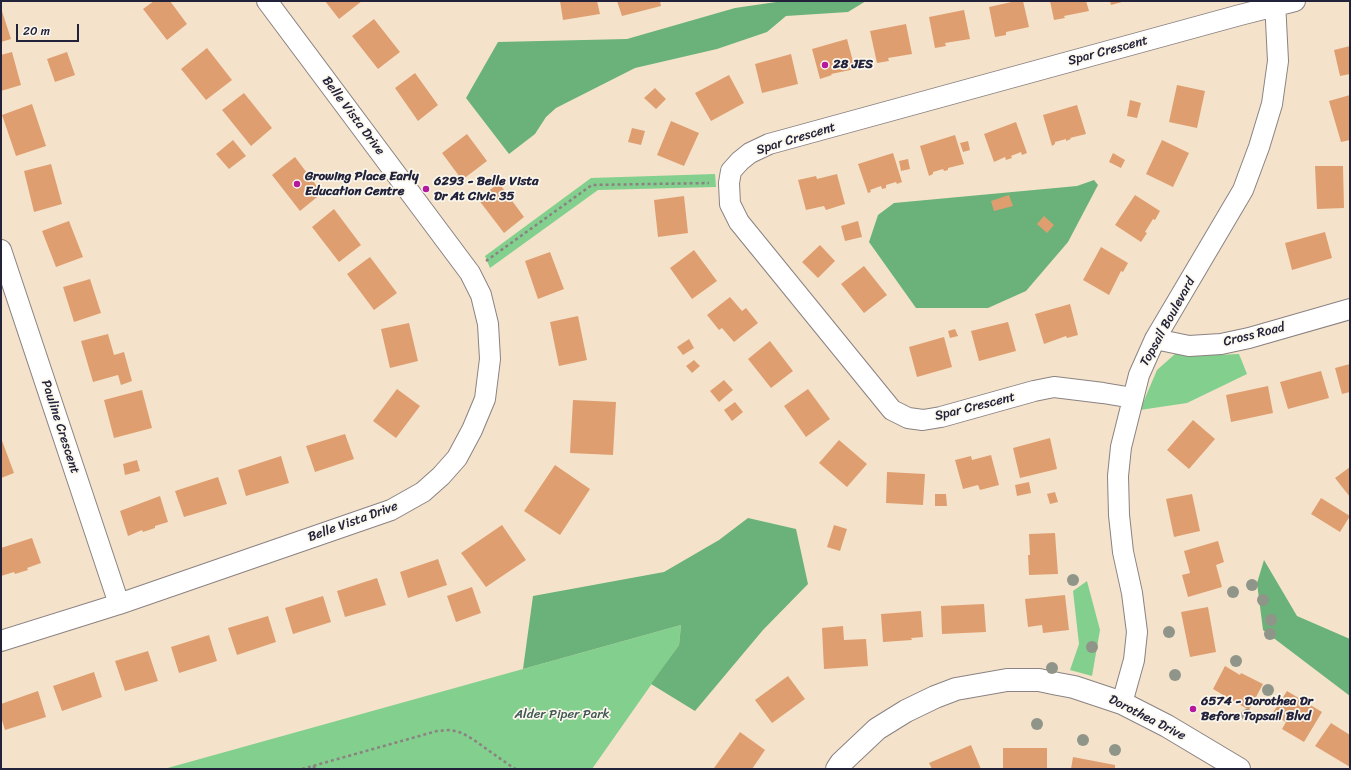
<!DOCTYPE html>
<style>
body{margin:0}
#map{position:relative;width:1351px;height:770px;overflow:hidden;background:#f4e3ca;font-family:Sriracha,sans-serif}
canvas{display:block}
.frame{position:absolute;inset:0;border:2px solid #22223b;pointer-events:none}
.scale{position:absolute;left:16px;top:24px;width:63px;height:18px;box-sizing:border-box;border:2px solid #22223b;border-top:0;padding-left:5px;font-size:12px;line-height:14px;white-space:nowrap;color:#22223b;-webkit-text-stroke:3px #fbf7ec;paint-order:stroke}
</style>
<div id="map">
<canvas width="1351" height="770"></canvas>
<div class="frame"></div>
<div class="scale">20 m</div>
</div>
<script>
const g = document.querySelector('canvas').getContext('2d');
g.lineJoin = 'round';
function paint(path, color) { g.fillStyle = color; g.fill(path, 'evenodd'); }
const shape = rows => new Path2D(rows.map(r => 'M' + r).join(''));
function trace(path, color, width, dash) { g.strokeStyle = color; g.lineWidth = width; g.lineCap = dash ? 'butt' : 'round'; g.setLineDash(dash || []); g.stroke(path); }
function label(font, color, halo, rows, align = 'center') {
  g.font = font + ' Sriracha,sans-serif'; g.lineWidth = 3.5; g.setLineDash([]); g.textBaseline = 'middle'; g.strokeStyle = halo; g.fillStyle = color; for (const [text, x, y, turn = 0] of rows) {
    g.save(); g.translate(x, y); g.rotate((+turn || 0) * Math.PI / 180); g.textAlign = isNaN(turn) ? turn : align; if (halo) g.strokeText(text, 0, 0); g.fillText(text, 0, 0); g.restore();
  }
}
paint(shape([
 [715,174,716,187,598,190,490,268,485,256,591,178],
 [1175,354,1214,355,1239,354,1247,374,1187,403,1140,410,1157,370],
 [1087,581,1100,630,1092,676,1070,670,1079,644,1073,591],
 [681,625,679,645,592,769,164,769]
]), '#83cf8e');
paint(shape([
 [783,1,866,1,848,12,786,16,767,32,717,49,635,68,556,108,546,117,535,134,509,154,466,98,498,42,627,39,735,8],
 [1094,180,1098,185,1068,242,1026,291,988,308,916,308,869,242,878,215,894,203,1077,186],
 [748,518,796,529,808,584,763,630,695,711,651,684,679,645,681,625,523,669,533,596,664,572,719,540],
 [1264,560,1297,616,1350,639,1350,696,1263,630,1257,583]
]), '#6ab279');
paint(shape([
 [154,1,170,1,187,24,167,40,143,9],
 [325,1,362,1,339,19],
 [560,1,597,1,600,14,563,20],
 [617,1,660,1,661,6,622,16],
 [1016,1,1023,1,1029,27,1006,32,1006,35,995,37,989,7],
 [1050,1,1086,1,1089,11,1064,16,1065,18,1054,20],
 [1110,1,1122,1,1122,2,1111,5],
 [1,8,11,39,1,42],
 [964,10,970,39,945,43,946,46,935,48,929,17],
 [374,19,400,52,378,69,352,36],
 [906,24,912,54,888,58,889,61,877,63,870,31],
 [847,39,855,69,831,74,832,75,820,79,812,49],
 [1350,46,1350,74,1340,76,1334,50],
 [207,48,232,80,206,100,181,69],
 [12,52,21,85,1,91,1,55],
 [67,52,75,75,55,82,47,59],
 [791,54,798,84,762,93,755,64],
 [415,73,438,105,418,121,395,88],
 [729,75,744,103,711,121,695,93],
 [1177,85,1205,91,1197,128,1169,122],
 [655,88,666,99,656,109,644,98],
 [244,93,272,128,251,146,222,110],
 [1350,95,1350,140,1341,142,1329,101],
 [1130,100,1141,103,1137,118,1127,116],
 [32,104,46,146,16,156,2,115],
 [1077,105,1086,134,1070,138,1071,139,1066,141,1066,139,1055,142,1055,144,1052,146,1043,115],
 [671,121,699,133,684,166,657,155],
 [1016,122,1027,153,1022,155,1021,152,1011,156,1012,158,1006,160,1005,157,994,162,984,134],
 [632,128,645,131,641,145,628,142],
 [467,134,487,161,462,180,442,153],
 [955,135,964,164,948,168,948,170,944,171,943,169,933,172,933,174,929,176,920,146],
 [233,140,246,156,229,169,216,154],
 [1162,140,1189,153,1173,187,1146,174],
 [968,141,970,150,963,152,960,143],
 [893,153,902,182,897,184,896,182,886,185,886,188,882,189,881,186,870,190,871,192,868,193,858,164],
 [1113,153,1125,160,1121,168,1109,162],
 [295,157,322,193,300,211,272,175],
 [908,159,910,169,901,171,899,161],
 [51,164,62,204,34,212,24,171],
 [1315,166,1343,166,1344,208,1317,209],
 [837,174,845,204,826,210,824,206,806,210,798,180,816,176,817,179],
 [499,183,524,217,504,233,478,199],
 [1009,195,1013,206,994,211,991,201],
 [1135,195,1160,211,1155,220,1153,219,1145,232,1147,233,1141,242,1115,225],
 [684,196,688,233,658,237,654,200],
 [334,209,361,245,339,262,312,227],
 [1044,216,1054,225,1047,233,1037,224],
 [69,221,83,257,56,267,42,231],
 [858,221,862,237,845,241,841,226],
 [1325,232,1332,258,1292,270,1285,243],
 [820,245,835,261,818,278,802,262],
 [1101,247,1128,263,1123,272,1121,271,1109,295,1083,280],
 [694,250,717,281,692,299,670,268],
 [550,252,564,289,538,299,525,261],
 [370,257,397,293,374,310,347,274],
 [864,266,887,295,864,313,841,284],
 [90,279,101,313,74,322,63,287],
 [730,297,742,311,746,308,758,323,734,342,722,328,719,330,707,315],
 [1070,304,1078,335,1067,338,1066,336,1044,344,1035,314],
 [578,316,587,360,559,366,550,322],
 [1008,322,1016,351,979,361,971,331],
 [409,323,418,361,390,368,381,329],
 [955,329,958,336,950,338,948,331],
 [108,334,114,355,124,352,132,381,121,385,118,375,93,382,81,341],
 [944,337,952,367,917,377,909,347],
 [689,339,694,348,683,355,677,347],
 [770,341,793,371,771,388,748,359],
 [694,360,700,366,692,373,686,366],
 [1350,364,1350,392,1342,394,1335,368],
 [1321,371,1329,398,1288,409,1280,382],
 [724,380,733,390,719,402,710,391],
 [1268,386,1273,413,1231,422,1226,395],
 [397,389,420,406,396,438,373,421],
 [808,389,830,419,806,437,784,406],
 [142,390,152,428,114,438,104,400],
 [573,400,616,402,613,455,570,453],
 [735,402,743,412,732,421,724,410],
 [1193,420,1215,439,1189,469,1167,450],
 [345,434,354,459,315,472,306,446],
 [1,438,14,473,1,478],
 [1050,438,1057,469,1020,478,1013,448],
 [839,440,867,464,847,487,819,463],
 [991,455,999,485,980,490,978,485,963,489,955,460,971,456,972,460],
 [281,456,289,483,246,496,238,470],
 [137,460,140,471,125,475,123,464],
 [555,465,590,489,560,535,524,511],
 [1350,467,1350,497,1335,478],
 [887,472,925,474,923,505,886,503],
 [218,477,227,504,184,517,175,491],
 [1029,482,1031,493,1017,496,1015,485],
 [1055,492,1058,502,1050,504,1047,494],
 [935,494,946,494,947,506,935,506],
 [1192,494,1200,531,1174,537,1166,499],
 [160,496,168,522,155,526,155,528,143,532,142,530,128,536,120,511],
 [1321,498,1350,516,1340,532,1311,514],
 [502,525,526,560,486,587,461,553],
 [834,525,847,529,840,551,827,547],
 [1055,533,1058,574,1029,575,1028,555,1030,555,1029,534],
 [32,538,41,563,27,568,28,570,15,574,14,572,1,576,1,548],
 [1218,541,1224,562,1216,565,1222,587,1188,597,1182,575,1190,573,1184,551],
 [438,559,447,585,408,598,400,572],
 [377,578,386,605,345,617,337,591],
 [472,587,481,613,456,622,447,596],
 [1065,595,1069,630,1043,633,1042,625,1028,627,1025,599],
 [323,596,331,622,293,634,285,608],
 [984,604,986,632,942,634,941,606],
 [1208,607,1216,652,1190,657,1181,612],
 [921,611,923,637,911,638,912,640,883,642,881,614],
 [268,616,276,642,237,655,228,628],
 [843,626,844,640,866,639,868,666,824,669,822,628],
 [209,635,217,661,179,673,171,647],
 [148,651,158,681,125,691,115,661],
 [1225,666,1240,675,1241,673,1263,684,1249,710,1213,689],
 [94,672,102,697,62,711,53,686],
 [788,676,805,699,772,723,755,700],
 [38,691,46,717,5,730,1,717,1,704],
 [1287,691,1322,712,1304,742,1282,729,1286,722,1272,714],
 [1331,723,1350,735,1350,767,1315,746],
 [740,732,765,750,752,769,715,769,714,768],
 [971,745,981,769,932,769,929,763],
 [1003,748,1047,748,1047,769,1003,769],
 [1073,757,1115,765,1115,769,1071,769]
]), '#df9e70');
const minor = shape([
 [1,250,119,604],
 [1155,339,1189,346,1221,344,1249,338,1350,309],
 [1133,398,1103,393,1054,387,1034,391,941,417,923,420,908,418,892,410,739,222,730,204,729,183,731,171,740,161,750,153,769,144,1240,15,1295,1],
 [1,641,119,604,391,510,423,492,441,476,457,458,472,430,485,399,490,359,488,324,481,295,470,273,267,1],
 [1122,703,1134,660,1137,632,1132,593,1123,552,1119,515,1118,476,1121,447,1139,375,1155,339,1243,190,1259,147,1272,104,1278,61,1275,1]
]);
const tertiary = shape([
 [837,769,841,763,877,729,906,711,935,697,956,689,1007,680,1039,680,1058,684,1074,687,1122,703,1167,726,1239,769]
]);
trace(minor, '#8b8282', 22);
trace(tertiary, '#8b8282', 24);
trace(shape([
 [486,261,592,185,709,183],
 [313,766,316,769],
 [302,769,437,731,451,730,462,733,474,740,512,767,516,769]
]), '#8b8282', 2.5, [3, 3]);
trace(minor, '#fff', 20);
trace(tertiary, '#fff', 22);
g.fillStyle = '#909589';
for (const [x, y] of [
 [1073,580],
 [1252,585],
 [1233,592],
 [1263,600],
 [1271,620],
 [1169,632],
 [1270,634],
 [1092,647],
 [1236,661],
 [1052,668],
 [1175,675],
 [1268,690],
 [1247,715],
 [1037,724],
 [1083,740],
 [1115,750]
]) { g.beginPath(); g.arc(x, y, 6, 0, 2 * Math.PI); g.fill(); }
for (const [x, y, r, color] of [
 [825,65,4,"#b5179e"],
 [297,184,4,"#b5179e"],
 [426,189,4,"#b5179e"],
 [1193,709,4,"#b5179e"]
]) { const dot = new Path2D(); dot.arc(x, y, r, 0, 2 * Math.PI); g.fillStyle = color; g.fill(dot); trace(dot, '#fbf7ec', 1.5); }
label('13px', '#22223b', '#fbf7ec', [
 ["Spar Crescent",1108,51,-15],
 ["Belle Vista Drive",353,116,53],
 ["Spar Crescent",796,139,-17],
 ["Topsail Boulevard",1168,322,-61],
 ["Cross Road",1254,335,-14],
 ["Spar Crescent",975,407,-14],
 ["Pauline Crescent",60,427,72],
 ["Belle Vista Drive",353,522,-20],
 ["Dorothea Drive",1147,718,27]
]);
label('bold 13px', '#22223b', '#fbf7ec', [
 ["28 JES",833,65],
 ["Growing Place Early",305,177],
 ["Education Centre",305,192],
 ["6293 - Belle Vista",434,182],
 ["Dr At Civic 35",434,197],
 ["6574 - Dorothea Dr",1201,702],
 ["Before Topsail Blvd",1201,717]
], 'left');
label('13px', '#3f5654', '#fbf7ec', [
 ["Alder Piper Park",562,715]
]);
</script>
